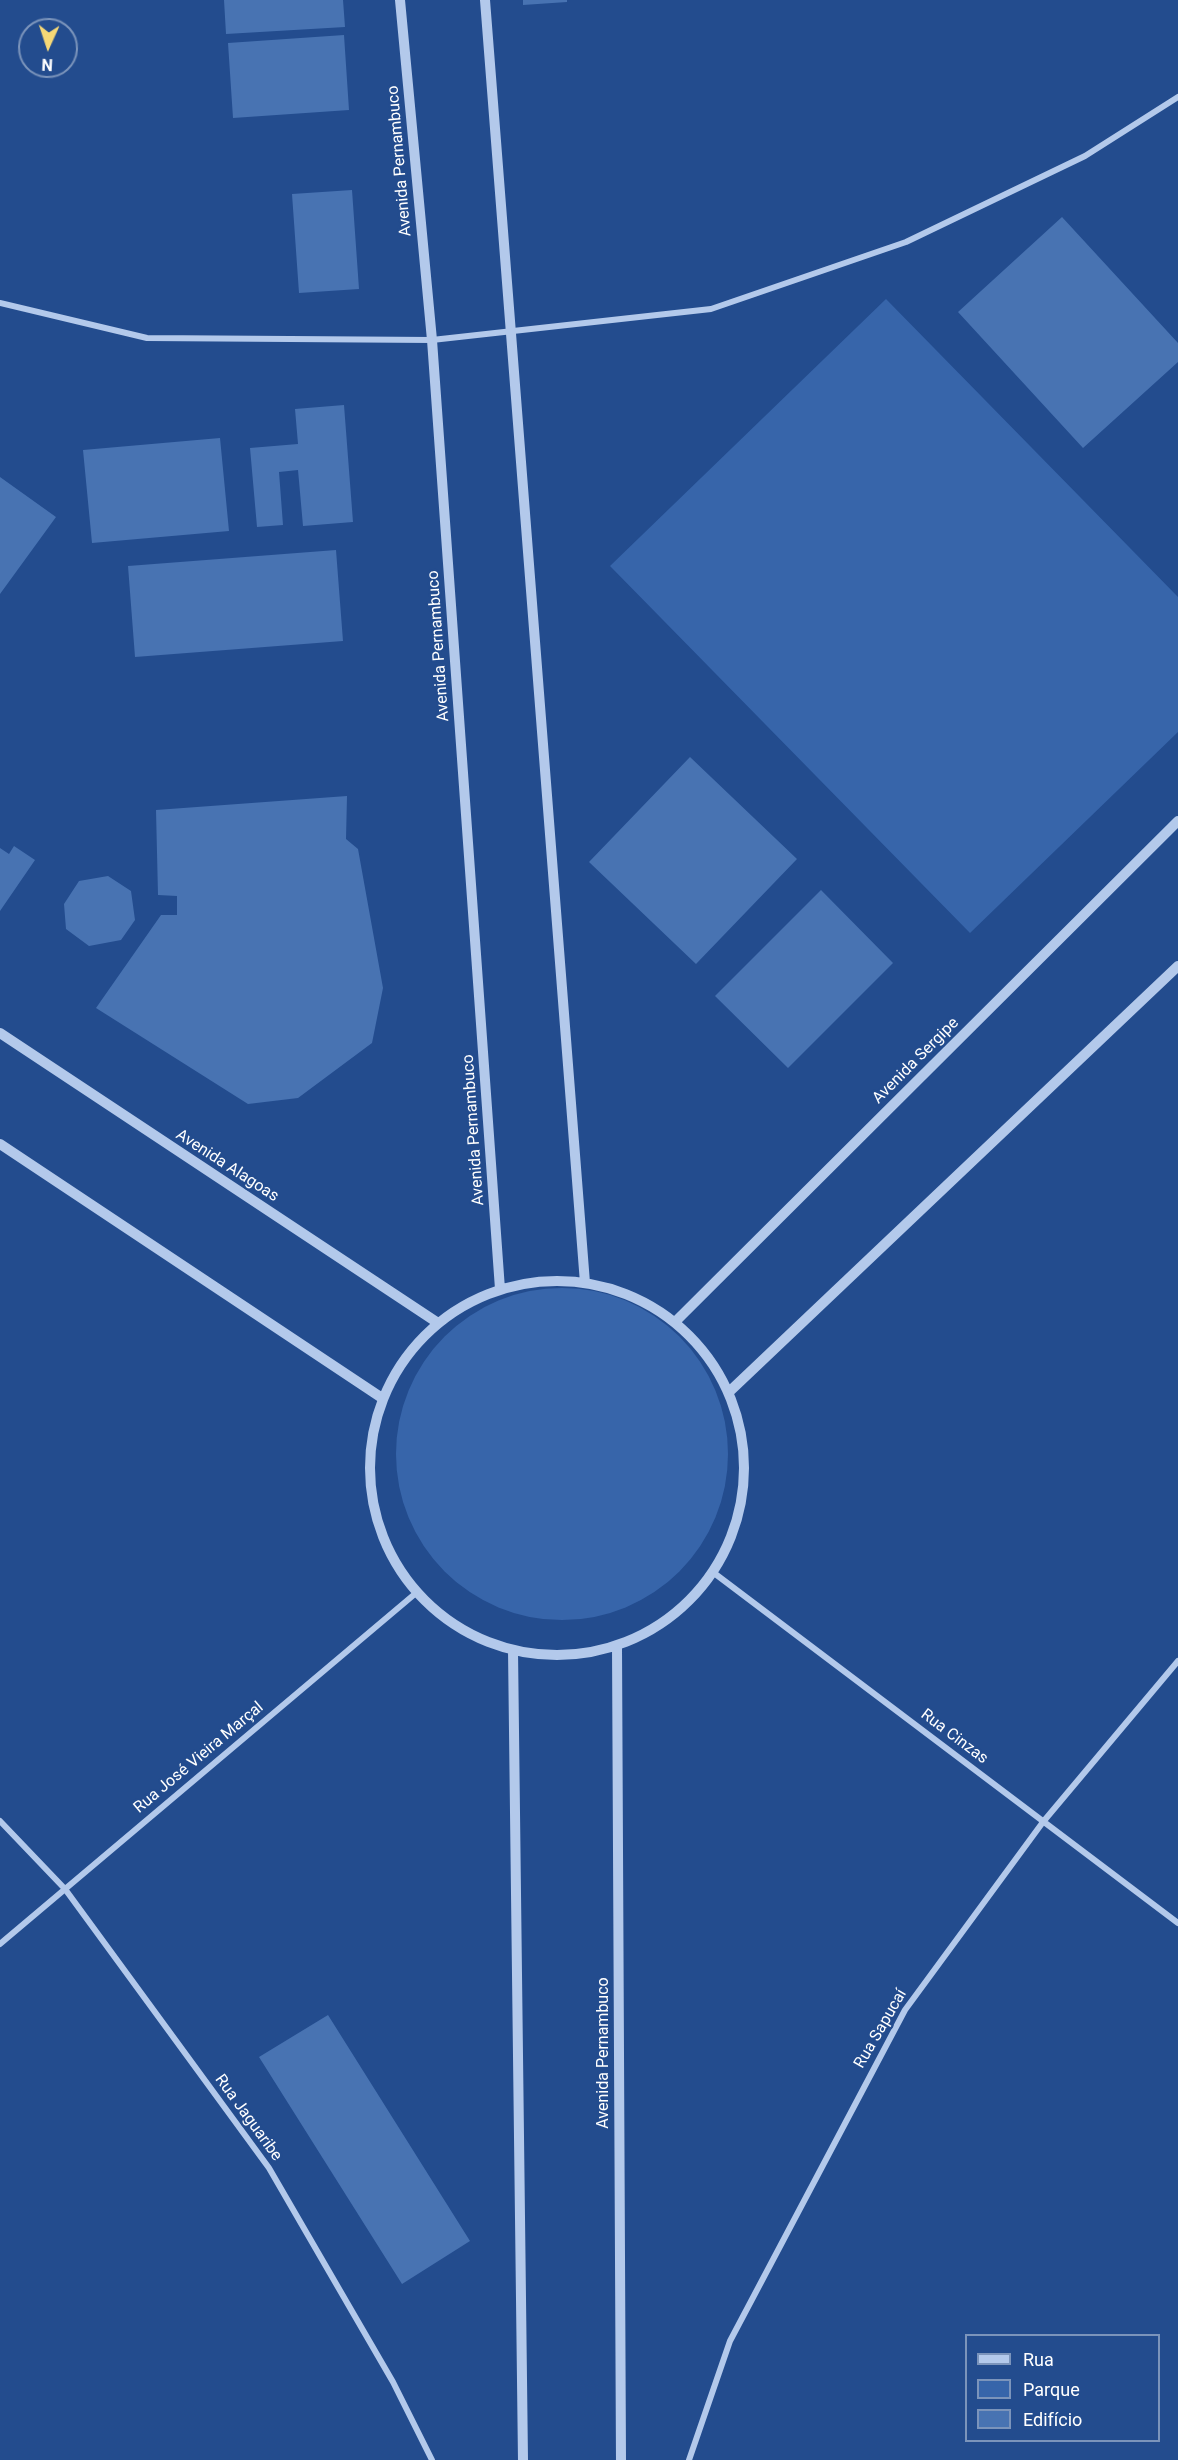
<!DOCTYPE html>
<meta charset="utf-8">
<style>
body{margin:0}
#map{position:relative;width:1178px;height:2460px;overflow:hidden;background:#234c8e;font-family:Roboto,sans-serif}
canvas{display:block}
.legend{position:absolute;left:965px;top:2334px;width:195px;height:108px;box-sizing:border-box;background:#234c8e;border:2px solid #7b94bb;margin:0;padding:8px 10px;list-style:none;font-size:18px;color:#fff}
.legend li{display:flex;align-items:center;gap:12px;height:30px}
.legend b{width:30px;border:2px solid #7b94bb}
.north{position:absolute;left:18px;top:18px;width:60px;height:60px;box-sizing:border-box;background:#234c8e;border:2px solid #7b94bb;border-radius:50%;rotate:183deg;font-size:16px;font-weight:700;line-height:24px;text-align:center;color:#fff}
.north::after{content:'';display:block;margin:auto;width:21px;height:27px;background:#f6d876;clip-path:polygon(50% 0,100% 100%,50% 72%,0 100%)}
</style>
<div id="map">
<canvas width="1178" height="2460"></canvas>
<ul class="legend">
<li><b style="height:8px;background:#b3c9eb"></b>Rua</li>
<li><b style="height:16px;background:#3765aa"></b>Parque</li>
<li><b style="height:16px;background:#4873b2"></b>Edifício</li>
</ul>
<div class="north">N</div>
</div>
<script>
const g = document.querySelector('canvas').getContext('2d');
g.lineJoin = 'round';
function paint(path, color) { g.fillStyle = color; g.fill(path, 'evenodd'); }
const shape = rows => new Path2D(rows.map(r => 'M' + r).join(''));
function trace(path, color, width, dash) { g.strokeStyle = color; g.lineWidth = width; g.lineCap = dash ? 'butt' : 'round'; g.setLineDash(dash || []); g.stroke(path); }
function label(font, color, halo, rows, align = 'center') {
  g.font = font + ' Roboto,sans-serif'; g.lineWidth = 4.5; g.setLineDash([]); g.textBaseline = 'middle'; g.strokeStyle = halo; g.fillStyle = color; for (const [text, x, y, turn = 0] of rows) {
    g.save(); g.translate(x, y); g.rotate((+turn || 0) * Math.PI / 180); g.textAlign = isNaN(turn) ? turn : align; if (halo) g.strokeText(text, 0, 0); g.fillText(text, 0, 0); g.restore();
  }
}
paint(shape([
 [886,299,1178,597,1178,732,970,933,610,566],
 '396 1454a166 166 0 1 1 332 0a166 166 0 1 1-332 0Z'
]), '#3765aa');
paint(shape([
 [224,0,343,0,345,27,226,34],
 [523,0,567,0,567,2,523,5],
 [344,35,349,110,233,118,228,43],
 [352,190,359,289,299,293,292,194],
 [1062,217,1178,343,1178,362,1083,448,958,312],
 [344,405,353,522,303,526,298,470,279,472,283,525,257,527,250,448,298,444,295,409],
 [220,438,229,531,92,543,83,450],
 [0,477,56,517,0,594],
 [336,550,343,641,135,657,128,566],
 [690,757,797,859,696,964,589,862],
 [347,796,346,839,358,849,383,988,372,1043,298,1098,248,1104,96,1008,161,915,177,915,177,896,158,895,156,810],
 [14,846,35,860,0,911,0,848,9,854],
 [108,876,131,891,135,920,121,940,89,946,66,929,64,904,79,881],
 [821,890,893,963,788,1068,715,996],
 [328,2015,470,2241,402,2284,259,2057]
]), '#4873b2');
trace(shape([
 [0,303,147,338,432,340,711,309,906,242,1085,156,1178,97],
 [714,1573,1178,1923],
 [0,1821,65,1889,269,2168,393,2382,432,2460],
 [0,1944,416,1593],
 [689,2460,730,2341,905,2010,1043,1822,1178,1661]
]), '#b3c9eb', 6);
trace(shape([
 [400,0,432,340,500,1289],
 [485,0,585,1283],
 [0,1033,438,1323],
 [0,1144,382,1398],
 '370 1468a187 187 0 1 1 374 0a187 187 0 1 1-374 0Z',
 [675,1322,1178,821],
 [729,1392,1178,966],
 [617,1646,621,2460],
 [513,1650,523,2460]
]), '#b3c9eb', 10);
label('16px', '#fff', '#234c8e', [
 ["Avenida Pernambuco",400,161,-95],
 ["Avenida Pernambuco",439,646,-94],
 ["Avenida Sergipe",916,1061,-45],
 ["Avenida Pernambuco",474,1130,-94],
 ["Avenida Alagoas",227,1166,33],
 ["Rua Cinzas",954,1737,37],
 ["Rua José Vieira Marçal",199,1758,-40],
 ["Rua Sapucaí",881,2029,-60],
 ["Avenida Pernambuco",604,2053,-90],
 ["Rua Jaguaribe",248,2118,54]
]);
</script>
